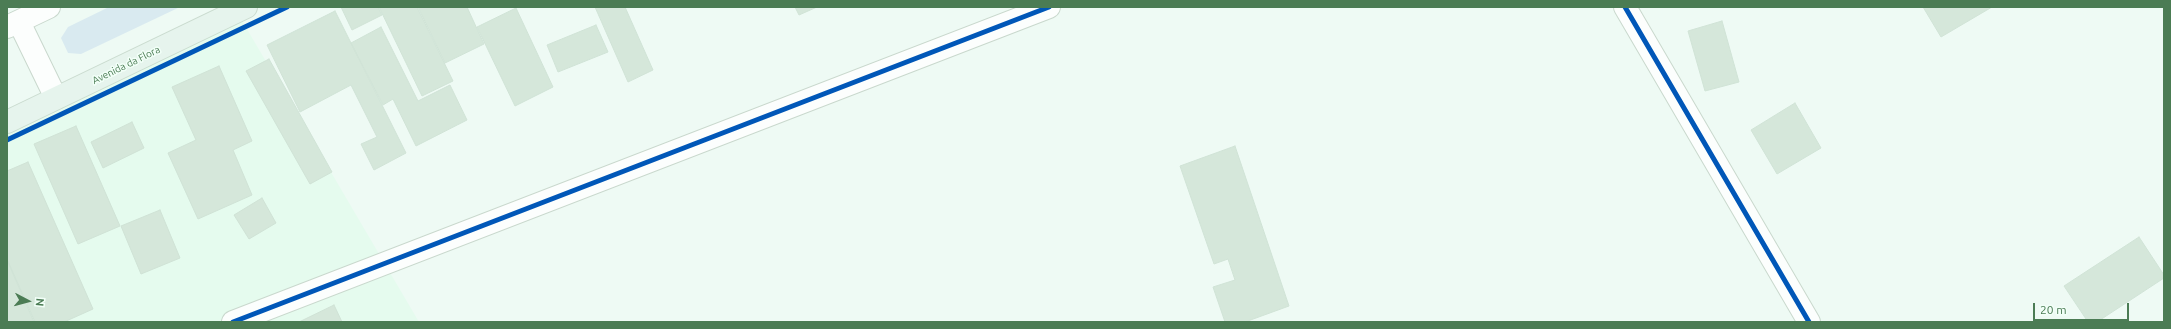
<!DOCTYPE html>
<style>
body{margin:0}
#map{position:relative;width:2171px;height:329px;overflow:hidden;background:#eefaf4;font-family:Ubuntu,sans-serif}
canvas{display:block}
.frame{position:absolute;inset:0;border:8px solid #4b7c54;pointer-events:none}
.north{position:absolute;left:8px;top:281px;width:40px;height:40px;-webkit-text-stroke:3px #f2fff8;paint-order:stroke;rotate:96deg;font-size:11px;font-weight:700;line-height:16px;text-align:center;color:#4b7c54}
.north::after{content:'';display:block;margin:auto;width:14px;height:18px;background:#4b7c54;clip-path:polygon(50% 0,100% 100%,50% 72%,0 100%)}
.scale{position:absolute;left:2033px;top:303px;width:96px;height:18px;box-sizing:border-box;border:2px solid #4b7c54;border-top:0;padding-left:5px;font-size:12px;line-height:14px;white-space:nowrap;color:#4b7c54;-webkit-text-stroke:3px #f2fff8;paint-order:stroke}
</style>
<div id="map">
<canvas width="2171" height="329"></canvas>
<div class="frame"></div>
<div class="north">N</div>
<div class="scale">20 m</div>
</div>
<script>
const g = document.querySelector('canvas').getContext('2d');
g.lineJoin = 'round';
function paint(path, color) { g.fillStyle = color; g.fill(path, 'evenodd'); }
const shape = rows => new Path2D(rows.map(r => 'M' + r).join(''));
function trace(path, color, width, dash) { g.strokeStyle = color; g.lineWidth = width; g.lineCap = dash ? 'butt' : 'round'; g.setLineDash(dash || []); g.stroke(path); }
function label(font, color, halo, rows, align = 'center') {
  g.font = font + ' Ubuntu,sans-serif'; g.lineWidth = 3; g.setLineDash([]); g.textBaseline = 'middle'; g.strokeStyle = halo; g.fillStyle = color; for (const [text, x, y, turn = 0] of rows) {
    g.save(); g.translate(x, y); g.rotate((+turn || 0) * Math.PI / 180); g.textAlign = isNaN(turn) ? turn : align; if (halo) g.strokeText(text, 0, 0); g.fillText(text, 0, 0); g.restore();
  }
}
paint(shape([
 [226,7,234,7,419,322,7,322,7,110]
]), '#e5fbee');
paint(shape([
 [109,7,180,7,81,54,68,53,61,38,68,27]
]), '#d9eaf0');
const building = shape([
 [341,7,378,7,382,15,352,30,341,7],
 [379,7,417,7,453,81,422,96,379,7],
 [418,7,467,7,484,44,445,63,418,7],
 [595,7,625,7,653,70,628,82,595,7],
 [795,7,817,7,799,15,795,7],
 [1923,7,1992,7,1941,37,1923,7],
 [516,8,553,87,515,106,477,27,516,8],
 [335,11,406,153,374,170,361,144,377,137,351,85,300,112,267,45,335,11],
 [1722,21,1739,82,1705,91,1688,31,1722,21],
 [596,25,608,52,558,72,547,45,596,25],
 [381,27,418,101,450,85,467,120,416,146,393,99,383,105,351,43,381,27],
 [269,59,332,172,310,184,246,71,269,59],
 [219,66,252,141,233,150,252,195,198,219,168,153,196,140,172,87,219,66],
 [1795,103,1821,148,1777,174,1751,130,1795,103],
 [132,122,144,148,103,168,91,142,132,122],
 [76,126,120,226,78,244,34,144,76,126],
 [1235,146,1289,306,1245,322,1225,322,1213,287,1235,280,1228,259,1214,264,1180,166,1235,146],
 [28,162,93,309,64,322,35,322,7,259,7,171,28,162],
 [262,198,276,223,249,239,234,215,262,198],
 [160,210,180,258,141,274,121,226,160,210],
 [2139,237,2164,275,2164,278,2097,322,2088,322,2064,286,2139,237],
 [7,260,34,322,7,322,7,260],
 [334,305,342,322,299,322,334,305]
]);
paint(building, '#d5e7da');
trace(building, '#d0e3d6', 1);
const minor = shape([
 [1625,7,1809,322],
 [19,22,56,98],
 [7,27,49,7],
 [233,322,1049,7]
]);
const major = shape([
 [7,122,246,7]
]);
trace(minor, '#c9d8cd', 24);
trace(major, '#cadbcf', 24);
trace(minor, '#fcfefd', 22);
trace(major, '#e6f4ed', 22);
trace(shape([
 [1625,7,1809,322],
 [7,140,287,7],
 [233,322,1049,7]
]), '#0057b8', 5);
label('10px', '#4b7c54', '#f2fff8', [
 ["Avenida da Flora",126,65,-26]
]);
</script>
